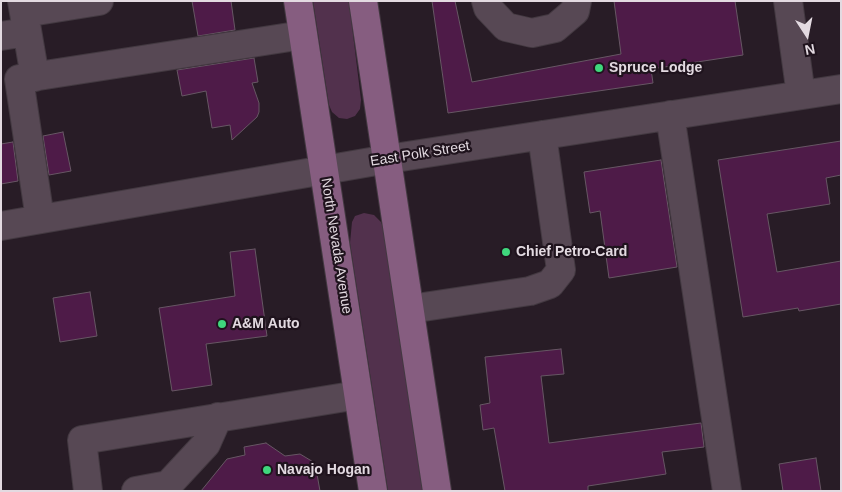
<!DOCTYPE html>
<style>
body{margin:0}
#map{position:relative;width:842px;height:492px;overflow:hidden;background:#281c26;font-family:Arial,sans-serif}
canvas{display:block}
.frame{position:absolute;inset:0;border:2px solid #e3dae1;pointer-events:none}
.north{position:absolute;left:782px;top:10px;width:50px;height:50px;-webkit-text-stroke:4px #1f131d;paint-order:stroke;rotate:169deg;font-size:14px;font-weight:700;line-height:20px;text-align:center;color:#e3dae1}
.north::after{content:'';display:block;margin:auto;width:18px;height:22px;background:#e3dae1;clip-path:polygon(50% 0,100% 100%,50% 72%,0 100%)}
</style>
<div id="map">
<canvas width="842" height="492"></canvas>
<div class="frame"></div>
<div class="north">N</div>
</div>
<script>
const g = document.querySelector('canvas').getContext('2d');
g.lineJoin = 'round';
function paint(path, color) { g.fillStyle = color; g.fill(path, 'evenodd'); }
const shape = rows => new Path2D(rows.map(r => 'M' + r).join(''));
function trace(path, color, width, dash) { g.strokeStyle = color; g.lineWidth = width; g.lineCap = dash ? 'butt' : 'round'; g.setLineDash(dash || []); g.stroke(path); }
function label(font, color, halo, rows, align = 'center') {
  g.font = font + ' Arial,sans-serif'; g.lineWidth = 4.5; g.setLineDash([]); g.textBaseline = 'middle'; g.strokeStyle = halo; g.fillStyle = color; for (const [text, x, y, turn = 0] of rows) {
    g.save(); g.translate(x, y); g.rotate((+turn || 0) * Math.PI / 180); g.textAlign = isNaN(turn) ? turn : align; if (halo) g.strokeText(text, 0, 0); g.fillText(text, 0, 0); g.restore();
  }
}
paint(shape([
 [313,1,349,1,361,100,360,109,355,116,347,119,339,118,332,112,329,105],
 [364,213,374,215,381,222,385,233,423,491,388,491,350,243,352,222,355,216]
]), '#52314d');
const building = shape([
 [192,1,231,1,235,30,198,36,192,1],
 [432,1,455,1,472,82,621,54,614,1,735,1,743,55,651,69,653,83,448,113,432,1],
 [254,58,258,82,252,83,259,103,259,112,257,117,232,140,230,125,212,128,206,91,182,96,177,70,254,58],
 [63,132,71,171,49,175,43,136,63,132],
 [841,141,841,175,826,178,830,204,767,214,777,272,841,261,841,304,799,311,798,308,743,317,718,160,841,141],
 [13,142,18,181,1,184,1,144,13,142],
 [661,160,677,267,609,278,600,211,590,213,584,172,661,160],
 [255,249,267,336,206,344,212,385,172,391,159,308,235,296,230,252,255,249],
 [90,292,97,336,60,342,53,298,90,292],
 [561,349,564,374,541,376,549,443,701,423,704,447,662,452,666,474,588,486,588,491,505,491,494,428,483,430,480,405,490,403,485,357,561,349],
 [266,443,285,456,300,454,315,463,320,491,201,491,227,459,245,455,244,447,266,443],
 [816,458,821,491,783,491,779,464,816,458]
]);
paint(building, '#4e1b48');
trace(building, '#675764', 1);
const minor = shape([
 [22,1,35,77],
 [486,1,488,8,506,27,532,33,555,28,575,11,577,1],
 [788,1,801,95],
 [24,13,99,1],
 [1,36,27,32],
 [670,115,727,491],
 [40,219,19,79,303,35],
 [1,226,388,159,841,89],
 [410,309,530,291,550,284,561,270,542,135],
 [88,491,82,440,358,395],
 [136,491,168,485,206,444,218,417]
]);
const major = shape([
 [298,1,373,491],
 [363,1,437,491]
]);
trace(minor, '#433941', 30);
trace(major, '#433941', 30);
trace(minor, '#574854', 28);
trace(major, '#865d80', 28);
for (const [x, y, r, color] of [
 [599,68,5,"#3fd77d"],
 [506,252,5,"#3fd77d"],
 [222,324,5,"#3fd77d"],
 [267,470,5,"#3fd77d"]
]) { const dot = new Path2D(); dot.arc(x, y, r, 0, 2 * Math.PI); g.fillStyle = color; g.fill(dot); trace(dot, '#1f131d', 2); }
label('bold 14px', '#e3dae1', '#1f131d', [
 ["Spruce Lodge",609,68],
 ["Chief Petro-Card",516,252],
 ["A&M Auto",232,324],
 ["Navajo Hogan",277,470]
], 'left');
label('14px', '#e3dae1', '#1f131d', [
 ["East Polk Street",420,154,-9],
 ["North Nevada Avenue",336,246,81]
]);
</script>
